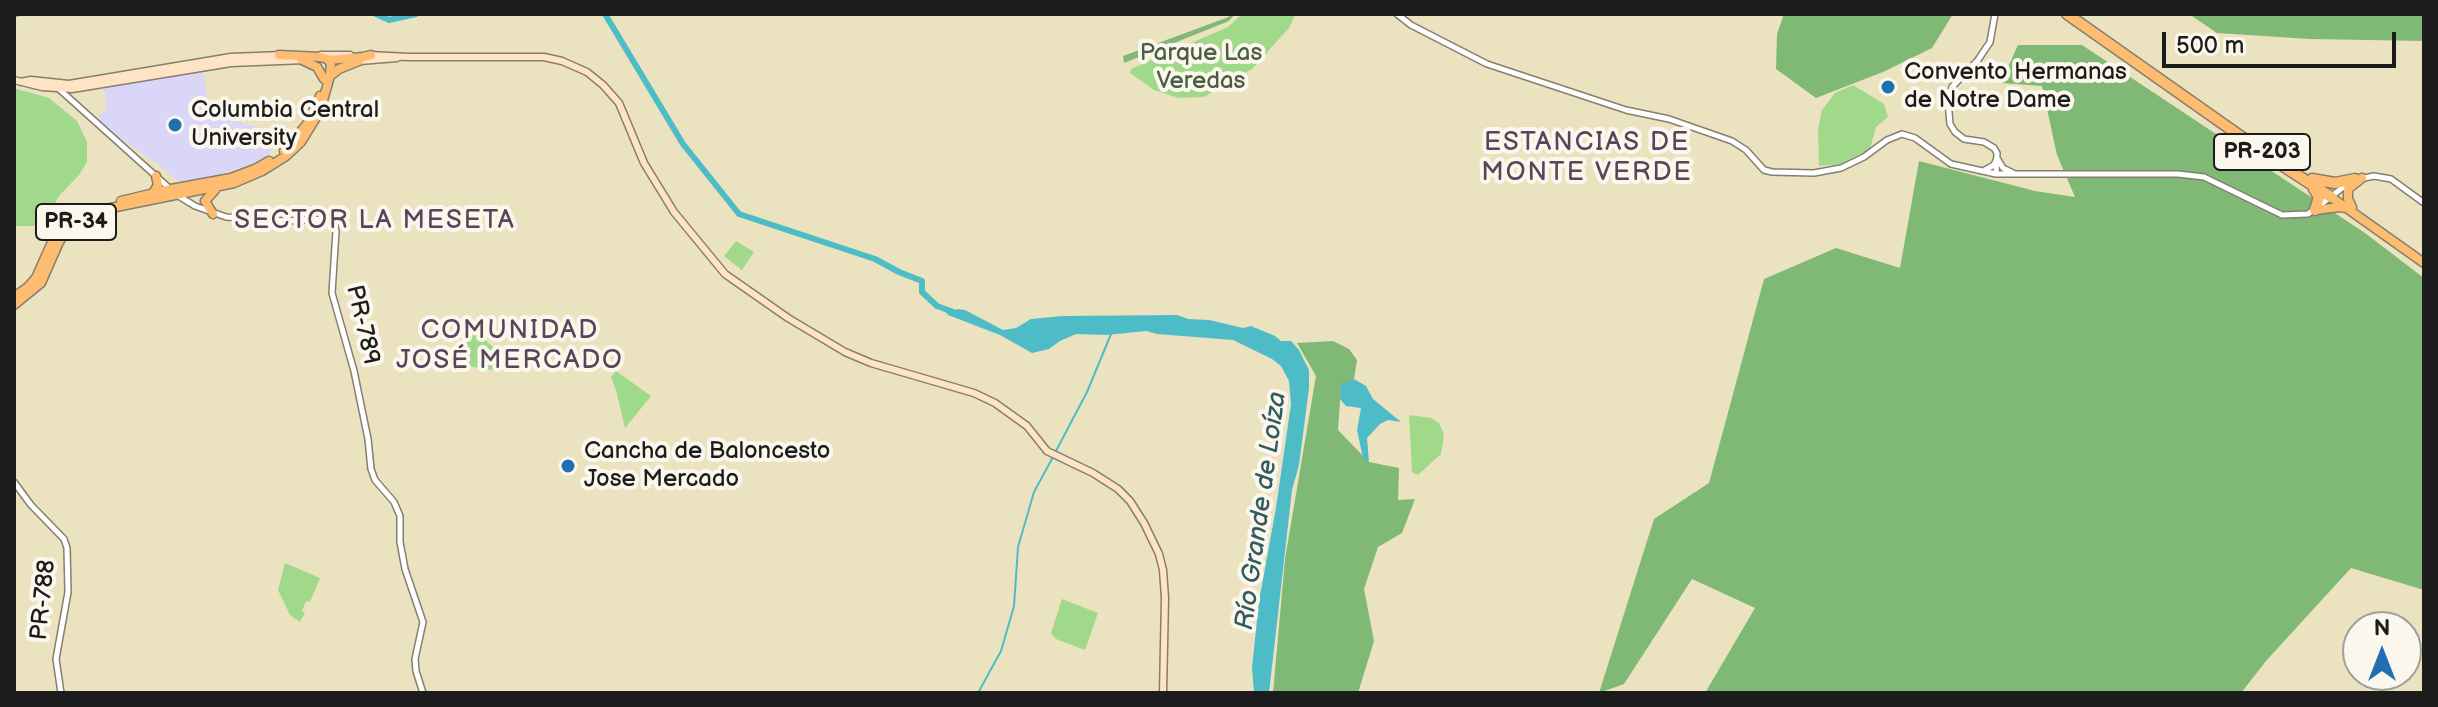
<!DOCTYPE html>
<meta charset="utf-8">
<style>
body{margin:0}
#map{position:relative;width:2438px;height:707px;overflow:hidden;background:#ebe2c0;font-family:"Balsamiq Sans",sans-serif}
canvas{display:block}
.frame{position:absolute;inset:0;border:16px solid #1c1c1c;pointer-events:none}
.north{position:absolute;left:2342px;top:611px;width:80px;height:80px;box-sizing:border-box;background:#fbf7ec;border:2px solid #a29f99;border-radius:50%;rotate:0deg;font-size:22px;font-weight:700;line-height:32px;text-align:center;color:#1c1c1c}
.north::after{content:'';display:block;margin:auto;width:28px;height:36px;background:#1f6fb2;clip-path:polygon(50% 0,100% 100%,50% 72%,0 100%)}
.scale{position:absolute;left:2162px;top:32px;width:234px;height:36px;box-sizing:border-box;border:4px solid #1c1c1c;border-top:0;padding-left:10px;font-size:24px;line-height:28px;white-space:nowrap;color:#1c1c1c;-webkit-text-stroke:6px #fbf7ec;paint-order:stroke}
</style>
<div id="map">
<canvas width="2438" height="707"></canvas>
<div class="frame"></div>
<div class="north">N</div>
<div class="scale">500 m</div>
</div>
<script>
const g = document.querySelector('canvas').getContext('2d');
g.lineJoin = 'round';
function paint(path, color) { g.fillStyle = color; g.fill(path, 'evenodd'); }
const shape = rows => new Path2D(rows.map(r => 'M' + r).join(''));
function trace(path, color, width, dash) { g.strokeStyle = color; g.lineWidth = width; g.lineCap = dash ? 'butt' : 'round'; g.setLineDash(dash || []); g.stroke(path); }
function label(font, color, halo, rows, align = 'center') {
  g.font = font + ' "Balsamiq Sans",sans-serif'; g.lineWidth = 8; g.setLineDash([]); g.textBaseline = 'middle'; g.strokeStyle = halo; g.fillStyle = color; for (const [text, x, y, turn = 0] of rows) {
    g.save(); g.translate(x, y); g.rotate((+turn || 0) * Math.PI / 180); g.textAlign = isNaN(turn) ? turn : align; if (halo) g.strokeText(text, 0, 0); g.fillText(text, 0, 0); g.restore();
  }
}
paint(shape([
 [203,69,209,109,214,115,257,127,269,141,270,154,260,162,208,178,180,183,159,165,111,132,97,119,107,107,104,85]
]), '#dad6f7');
paint(shape([
 [1242,14,1295,15,1289,28,1252,69,1204,97,1179,98,1154,90,1130,73,1131,69,1228,27],
 [1853,85,1884,104,1888,117,1876,127,1870,149,1841,164,1819,166,1818,129,1822,110,1835,93],
 [14,88,49,98,77,121,87,142,87,162,79,175,59,196,43,226,14,226],
 [736,241,754,252,742,270,724,256],
 [472,332,477,332,501,355,498,371,450,363],
 [616,371,651,396,625,428,616,390,611,377],
 [1409,415,1431,418,1439,423,1444,434,1441,454,1418,475,1412,472],
 [285,563,320,578,310,602,306,601,302,611,305,613,300,622,290,615,278,590],
 [1062,599,1098,613,1085,650,1056,639,1051,633]
]), '#a1d98a');
paint(shape([
 [1229,14,1235,14,1229,21,1124,63,1123,56,1226,18,1230,16],
 [1784,14,1953,14,1932,48,1883,72,1816,98,1776,69,1777,34],
 [2189,14,2424,14,2424,41,2310,39,2217,33],
 [2018,45,2082,45,2365,233,2424,278,2424,590,2351,568,2266,661,2241,693,1705,693,1755,608,1692,579,1624,684,1599,693,1654,519,1709,483,1764,279,1836,248,1900,268,1919,161,2035,191,2075,197,2057,155,2042,86,2001,83],
 [1333,341,1349,349,1357,360,1354,379,1341,386,1338,430,1369,462,1399,468,1398,500,1415,499,1402,533,1378,547,1364,589,1374,641,1358,693,1273,693,1285,559,1316,376,1297,343]
]), '#80b976');
paint(shape([
 [957,309,965,310,1003,330,1016,328,1031,319,1062,316,1177,315,1188,319,1209,320,1243,328,1251,326,1275,336,1281,341,1291,341,1299,350,1309,370,1309,388,1299,465,1292,490,1269,693,1254,693,1252,668,1259,601,1276,508,1291,404,1289,381,1281,366,1272,359,1233,340,1157,334,1146,331,1107,335,1076,334,1060,341,1049,349,1032,353,1000,335,948,315,946,312,947,310,955,311],
 [1354,379,1366,386,1373,399,1401,422,1388,420,1380,424,1367,438,1369,462,1363,458,1357,430,1361,408,1346,406,1340,399,1341,385]
]), '#4ebcc7');
trace(shape([
 [1056,451,1087,392,1111,334],
 [978,693,1001,651,1014,606,1018,547,1034,492,1053,457]
]), '#4ebcc7', 2);
trace(shape([
 [14,14,17,14],
 [376,14,389,20,416,14],
 [605,14,683,144,739,214,875,259,899,272,922,281,922,292,937,306,956,313]
]), '#4ebcc7', 6);
const tertiary = shape([
 [1397,14,1411,25,1487,64,1626,110,1669,119,1732,141,1746,150,1764,170,1772,172,1814,173,1841,168,1864,157,1887,140,1902,134,1915,138,1951,164,1996,174,2178,174,2204,177,2282,215,2308,214,2350,182],
 [1995,14,1990,42,1978,60,1952,87,1948,101,1950,124,1955,132,1964,139,1984,142,1994,148,1997,153,1996,174],
 [59,89,177,195,195,206,226,217,285,221,323,219,334,222,336,231,332,293,354,371,368,439,371,469,375,480,394,502,400,516,400,542,405,569,423,622,415,659,416,671,423,693],
 [1985,170,1994,165,1997,158,2003,168,2013,173],
 [2359,179,2374,176,2391,179,2424,203],
 [14,482,31,505,64,539,67,548,68,592,56,659,61,693]
]);
const secondary = shape([
 [321,55,350,55],
 [369,55,409,57,544,57,562,61,587,72,603,85,619,103,644,163,674,212,725,274,788,318,845,352,871,363,974,393,995,403,1027,426,1047,451,1093,473,1118,489,1130,501,1144,523,1159,554,1163,570,1165,598,1163,693],
 [360,61,397,58],
 [14,80,42,87,72,89,231,63,305,60],
 [21,82,31,80,69,84,231,57,282,55]
]);
const primary = shape([
 [302,60,317,67,324,79],
 [328,60,363,57,371,55],
 [330,76,339,69,359,61],
 [284,151,307,124,320,96],
 [153,193,158,185,156,176],
 [2331,197,2424,263],
 [121,201,171,189,231,178,255,169,269,161],
 [2352,207,2348,199,2348,189,2362,178],
 [2315,210,2340,207,2346,208],
 [213,214,205,201,215,190],
 [14,297,28,287,36,278,57,231,69,219,85,211],
 [14,305,41,283,59,242,68,228,81,218,106,209,234,183,262,171,286,156,301,142,320,111,330,76,331,60,320,57,279,55]
]);
const motorway = shape([
 [2067,14,2280,164,2331,197],
 [2312,179,2335,183,2355,179],
 [2314,189,2319,197,2315,210]
]);
trace(tertiary, '#847f6e', 8);
trace(secondary, '#847f6e', 9);
trace(primary, '#847f6e', 11);
trace(motorway, '#847f6e', 13);
trace(tertiary, '#fff', 5);
trace(secondary, '#fee4c5', 6);
trace(primary, '#fdbc6f', 8);
trace(motorway, '#fdbc6f', 10);
for (const [x, y, r, color] of [
 [1888,87,8,"#1f6fb2"],
 [175,125,8,"#1f6fb2"],
 [568,466,8,"#1f6fb2"]
]) { const dot = new Path2D(); dot.arc(x, y, r, 0, 2 * Math.PI); g.fillStyle = color; g.fill(dot); trace(dot, '#fbf7ec', 3); }
for (const [x, y, w] of [
 [2262,152,96],
 [76,222,80]
]) { const box = new Path2D(); box.roundRect(x - w / 2, y - 18, w, 36, 6); g.fillStyle = '#fbf7ec'; g.fill(box); trace(box, '#1c1c1c', 2); }
label('bold 22px', '#1c1c1c', null, [
 ["PR-203",2262,152],
 ["PR-34",76,222]
]);
label('24px', '#4b5e42', '#fbf7ec', [
 ["Parque Las",1201,54],
 ["Veredas",1201,82]
]);
label('24px', '#1c1c1c', '#fbf7ec', [
 ["Convento Hermanas",1904,73],
 ["de Notre Dame",1904,101],
 ["Columbia Central",191,111],
 ["University",191,139],
 ["Cancha de Baloncesto",584,452],
 ["Jose Mercado",584,480]
], 'left');
label('24px', '#1c1c1c', '#fbf7ec', [
 ["PR-789",362,325,77],
 ["PR-788",44,600,-84]
]);
g.letterSpacing = '2px';
label('26px', '#58455a', '#fbf7ec', [
 ["ESTANCIAS DE",1587,143],
 ["MONTE VERDE",1587,173],
 ["SECTOR LA MESETA",375,221],
 ["COMUNIDAD",510,331],
 ["JOSÉ MERCADO",510,361]
]);
g.letterSpacing = '0px';
label('italic 26px', '#305c60', '#fbf7ec', [
 ["Río Grande de Loíza",1262,511,-82]
]);
</script>
